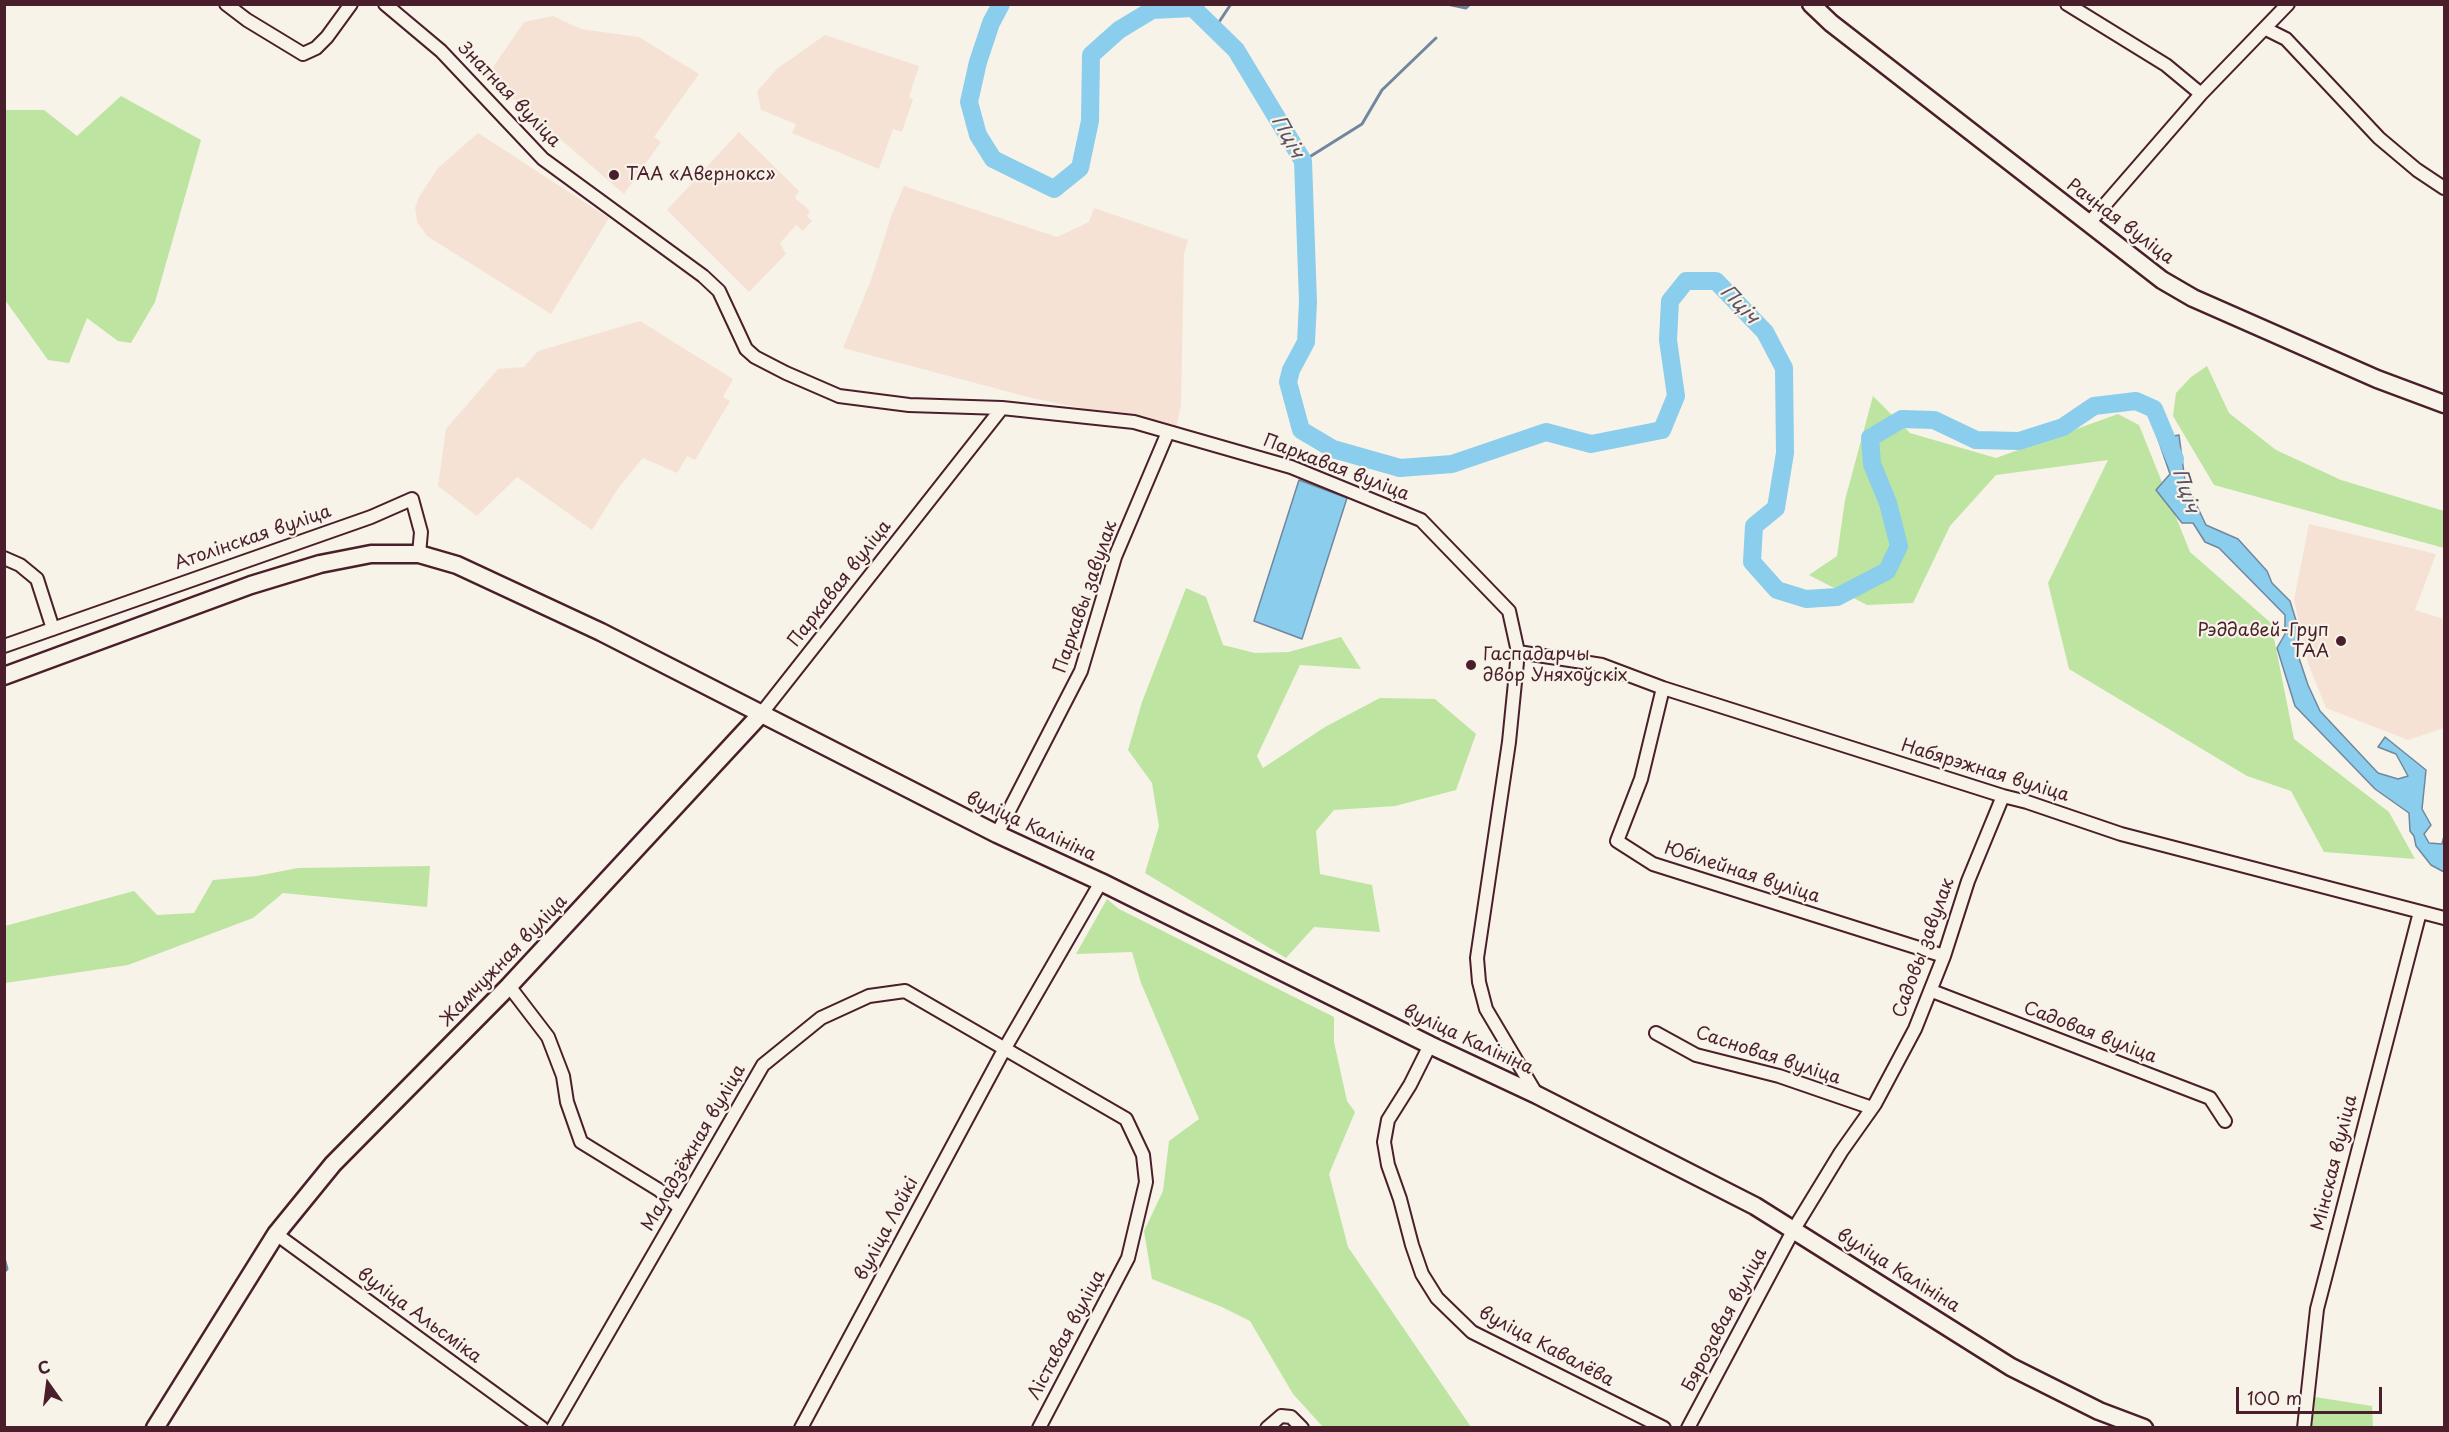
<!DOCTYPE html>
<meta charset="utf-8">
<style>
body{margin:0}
#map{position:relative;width:2449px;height:1432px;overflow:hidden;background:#f7f3e8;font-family:"Playpen Sans",sans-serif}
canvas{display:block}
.frame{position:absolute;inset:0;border:6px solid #4a1f2b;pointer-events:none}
.north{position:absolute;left:18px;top:1354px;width:60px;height:60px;-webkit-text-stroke:4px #f7f3e8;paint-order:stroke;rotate:346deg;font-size:16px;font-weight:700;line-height:24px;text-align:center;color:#4a1f2b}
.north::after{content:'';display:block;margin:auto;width:21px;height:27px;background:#4a1f2b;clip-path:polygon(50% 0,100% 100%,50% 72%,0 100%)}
.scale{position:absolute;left:2236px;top:1387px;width:146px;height:27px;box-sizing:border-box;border:3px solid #4a1f2b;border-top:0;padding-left:8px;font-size:18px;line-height:21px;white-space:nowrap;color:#4a1f2b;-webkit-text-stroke:4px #f7f3e8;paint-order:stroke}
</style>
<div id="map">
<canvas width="2449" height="1432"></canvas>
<div class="frame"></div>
<div class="north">С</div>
<div class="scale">100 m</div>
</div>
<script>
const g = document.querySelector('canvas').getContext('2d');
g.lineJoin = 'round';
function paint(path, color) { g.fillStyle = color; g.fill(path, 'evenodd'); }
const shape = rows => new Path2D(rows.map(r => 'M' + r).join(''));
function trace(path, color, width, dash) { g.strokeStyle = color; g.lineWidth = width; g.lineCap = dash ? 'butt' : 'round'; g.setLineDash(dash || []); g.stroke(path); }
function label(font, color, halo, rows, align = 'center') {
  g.font = font + ' "Playpen Sans",sans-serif'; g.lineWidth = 4.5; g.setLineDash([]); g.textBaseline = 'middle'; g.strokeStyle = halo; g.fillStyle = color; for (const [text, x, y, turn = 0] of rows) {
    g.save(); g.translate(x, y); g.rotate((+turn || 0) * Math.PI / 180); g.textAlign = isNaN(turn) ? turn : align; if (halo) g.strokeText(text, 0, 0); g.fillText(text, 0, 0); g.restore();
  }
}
paint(shape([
 [553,16,581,29,639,37,699,74,654,137,661,142,624,194,487,76,524,22],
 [825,35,919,66,909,97,913,99,902,132,893,129,879,169,792,133,796,124,761,110,757,91,778,68],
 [739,132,799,191,795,198,810,211,807,216,812,221,803,231,796,225,780,243,786,254,749,292,667,210],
 [478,133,609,218,551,314,427,236,417,222,415,208,419,197,438,168],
 [904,186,1057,237,1089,222,1094,208,1188,240,1184,254,1181,405,1176,428,1032,398,843,348,871,280,892,214],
 [640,321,733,379,723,397,730,401,695,460,687,456,677,473,643,458,619,487,592,530,517,477,477,516,438,486,446,429,498,369,524,367,538,351],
 [2309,524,2436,554,2415,610,2444,619,2444,728,2408,740,2326,708,2308,663,2294,600]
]), '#f6e2d5');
paint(shape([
 [121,96,201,140,155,302,131,343,118,341,87,318,69,363,48,360,5,300,5,110,44,110,77,136],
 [2207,366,2229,413,2276,450,2341,480,2444,511,2444,548,2214,485,2173,416,2176,393,2191,377],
 [1873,396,1910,433,1996,458,2118,414,2139,425,2190,552,2271,623,2294,739,2389,812,2415,859,2324,852,2291,791,2247,776,2069,669,2048,583,2108,460,1996,475,1950,526,1913,603,1867,605,1809,575,1837,556,1845,500],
 [1186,588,1206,597,1223,645,1255,653,1289,652,1341,637,1361,669,1300,665,1257,756,1263,768,1325,727,1380,698,1435,699,1476,734,1456,790,1395,806,1334,810,1316,831,1320,874,1372,885,1380,932,1314,927,1286,958,1145,873,1159,826,1152,783,1128,750,1142,702],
 [430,866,427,907,283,893,253,918,128,965,5,983,5,926,134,891,157,915,194,913,213,880,257,876,298,868],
 [1107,899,1119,909,1334,1017,1334,1042,1347,1101,1355,1112,1329,1174,1348,1247,1471,1427,1323,1427,1293,1394,1250,1321,1222,1307,1152,1279,1144,1231,1163,1191,1169,1141,1199,1119,1141,983,1132,952,1076,954],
 [2315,1397,2372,1406,2373,1427,2312,1427]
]), '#bde4a0');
const water = shape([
 [2179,435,2185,481,2206,525,2238,539,2267,571,2272,583,2290,601,2299,630,2297,652,2308,685,2320,711,2378,773,2398,779,2408,776,2396,754,2378,747,2385,737,2426,770,2422,809,2431,825,2424,834,2429,843,2442,844,2444,836,2444,872,2431,865,2416,846,2414,836,2410,831,2409,813,2375,789,2295,706,2277,648,2285,634,2285,615,2219,548,2205,542,2193,523,2182,523,2156,490,2170,474,2158,439,2179,435],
 [1299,480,1347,498,1302,639,1254,621,1299,480]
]);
paint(water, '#8acdec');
trace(water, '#70879f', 1.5);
trace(shape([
 [1447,4,1466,8,1470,4],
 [1215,28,1231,4],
 [1303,161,1362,124,1382,90,1436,38],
 [4,1258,7,1269,4,1272]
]), '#70879f', 3);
trace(shape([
 [1001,4,991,23,978,62,969,102,978,135,993,159,1054,189,1080,168,1090,121,1091,55,1119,30,1152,10,1193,8,1236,50,1303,161,1308,302,1306,342,1291,370,1288,382,1301,430,1333,449,1400,468,1452,464,1546,432,1591,444,1662,430,1676,396,1668,340,1670,301,1686,281,1716,281,1765,332,1784,368,1785,453,1776,508,1754,526,1752,562,1777,590,1806,599,1837,597,1887,571,1899,546,1888,503,1872,464,1870,438,1902,419,1934,420,1976,440,2019,441,2063,427,2094,406,2136,401,2154,409,2175,459]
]), '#8acdec', 18);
const street = shape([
 [226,4,247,20,303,54,316,48,327,37,351,4],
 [385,4,441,51,543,159,703,276,719,291,746,349,755,357,786,373,839,396,909,405,1002,408,1134,422,1291,467,1421,520,1509,611,1518,652,1509,742,1477,958,1479,982,1486,1009,1537,1095],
 [2067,4,2166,65,2201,94,2288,4],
 [2266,29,2286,39,2379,138,2417,170,2444,188],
 [2089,223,2201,94],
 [4,558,20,565,37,579,53,629],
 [4,646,371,517,412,499,421,532,419,554],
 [1518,652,1602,665,1663,688,2003,796,2027,802,2121,834,2444,918],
 [1663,688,1641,779,1617,841,1653,864,1944,956],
 [761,714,1002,408],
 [997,834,1081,671,1115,557,1168,432],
 [509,986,548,1037,563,1076,567,1102,581,1142,659,1190,680,1208],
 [1932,991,2210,1098,2225,1121],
 [1656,1033,1696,1055,1779,1076,1872,1108],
 [1430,1045,1410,1085,1388,1120,1384,1142,1388,1165,1400,1199,1412,1245,1422,1274,1437,1298,1472,1332,1664,1428],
 [276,1234,542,1428],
 [553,1428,763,1065,821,1018,869,996,905,991,1126,1119,1143,1155,1146,1182,1128,1258,1039,1428],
 [801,1428,1005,1048,1101,882],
 [1267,1428,1281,1416,1291,1417,1302,1428],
 [1688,1428,1794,1229,1841,1152,1875,1104,1915,1029,1944,956,1968,881,2003,796],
 [2304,1428,2317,1309,2420,912]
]);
const secondary = shape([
 [1811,4,1831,23,2162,280,2193,298,2377,379,2444,404],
 [4,676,251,585,320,564,371,554,419,554,457,565,601,632,997,834,1101,882,1430,1045,1537,1095,1755,1206,2011,1367,2099,1411,2144,1428],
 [155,1428,276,1234,333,1164,509,986,761,714]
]);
trace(street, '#4a1f2b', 16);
trace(secondary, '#4a1f2b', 21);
trace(street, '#f7f3e8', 12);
trace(secondary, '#f7f3e8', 16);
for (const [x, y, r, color] of [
 [614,175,6,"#4a1f2b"],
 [2341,641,6,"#4a1f2b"],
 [1471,665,6,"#4a1f2b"]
]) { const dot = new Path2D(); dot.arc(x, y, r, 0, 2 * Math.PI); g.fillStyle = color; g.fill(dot); trace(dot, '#f7f3e8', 2); }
label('18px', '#4a1f2b', '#f7f3e8', [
 ["Знатная вуліца",509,95,46],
 ["Рачная вуліца",2120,222,37],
 ["Паркавая вуліца",1336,468,21],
 ["Атолінская вуліца",253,538,-19],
 ["Паркавая вуліца",840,584,-52],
 ["Паркавы завулак",1086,597,-71],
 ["Набярэжная вуліца",1985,771,17],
 ["вуліца Калініна",1031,827,25],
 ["Юбілейная вуліца",1742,873,18],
 ["Садовы завулак",1924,948,-70],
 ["Жамчужная вуліца",504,961,-46],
 ["Садовая вуліца",2090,1033,21],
 ["вуліца Калініна",1468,1040,25],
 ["Сасновая вуліца",1768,1056,18],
 ["Маладзёжная вуліца",694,1148,-60],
 ["Мінская вуліца",2335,1163,-76],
 ["вуліца Лойкі",887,1229,-62],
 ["вуліца Калініна",1898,1271,32],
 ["вуліца Альсміка",419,1316,36],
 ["Бярозавая вуліца",1725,1320,-62],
 ["Ліставая вуліца",1067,1335,-62],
 ["вуліца Кавалёва",1546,1347,28]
]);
label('18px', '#4a1f2b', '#f7f3e8', [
 ["ТАА «Авернокс»",626,175],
 ["Рэддавей-Груп",2329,631,"right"],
 ["ТАА",2329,652,"right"],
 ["Гаспадарчы",1483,655],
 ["двор Уняхоўскіх",1483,676]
], 'left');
label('italic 20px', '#5d5365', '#f7f3e8', [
 ["Пціч",1287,137,61],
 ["Пціч",1739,305,46],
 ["Пціч",2185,491,72]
]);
</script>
